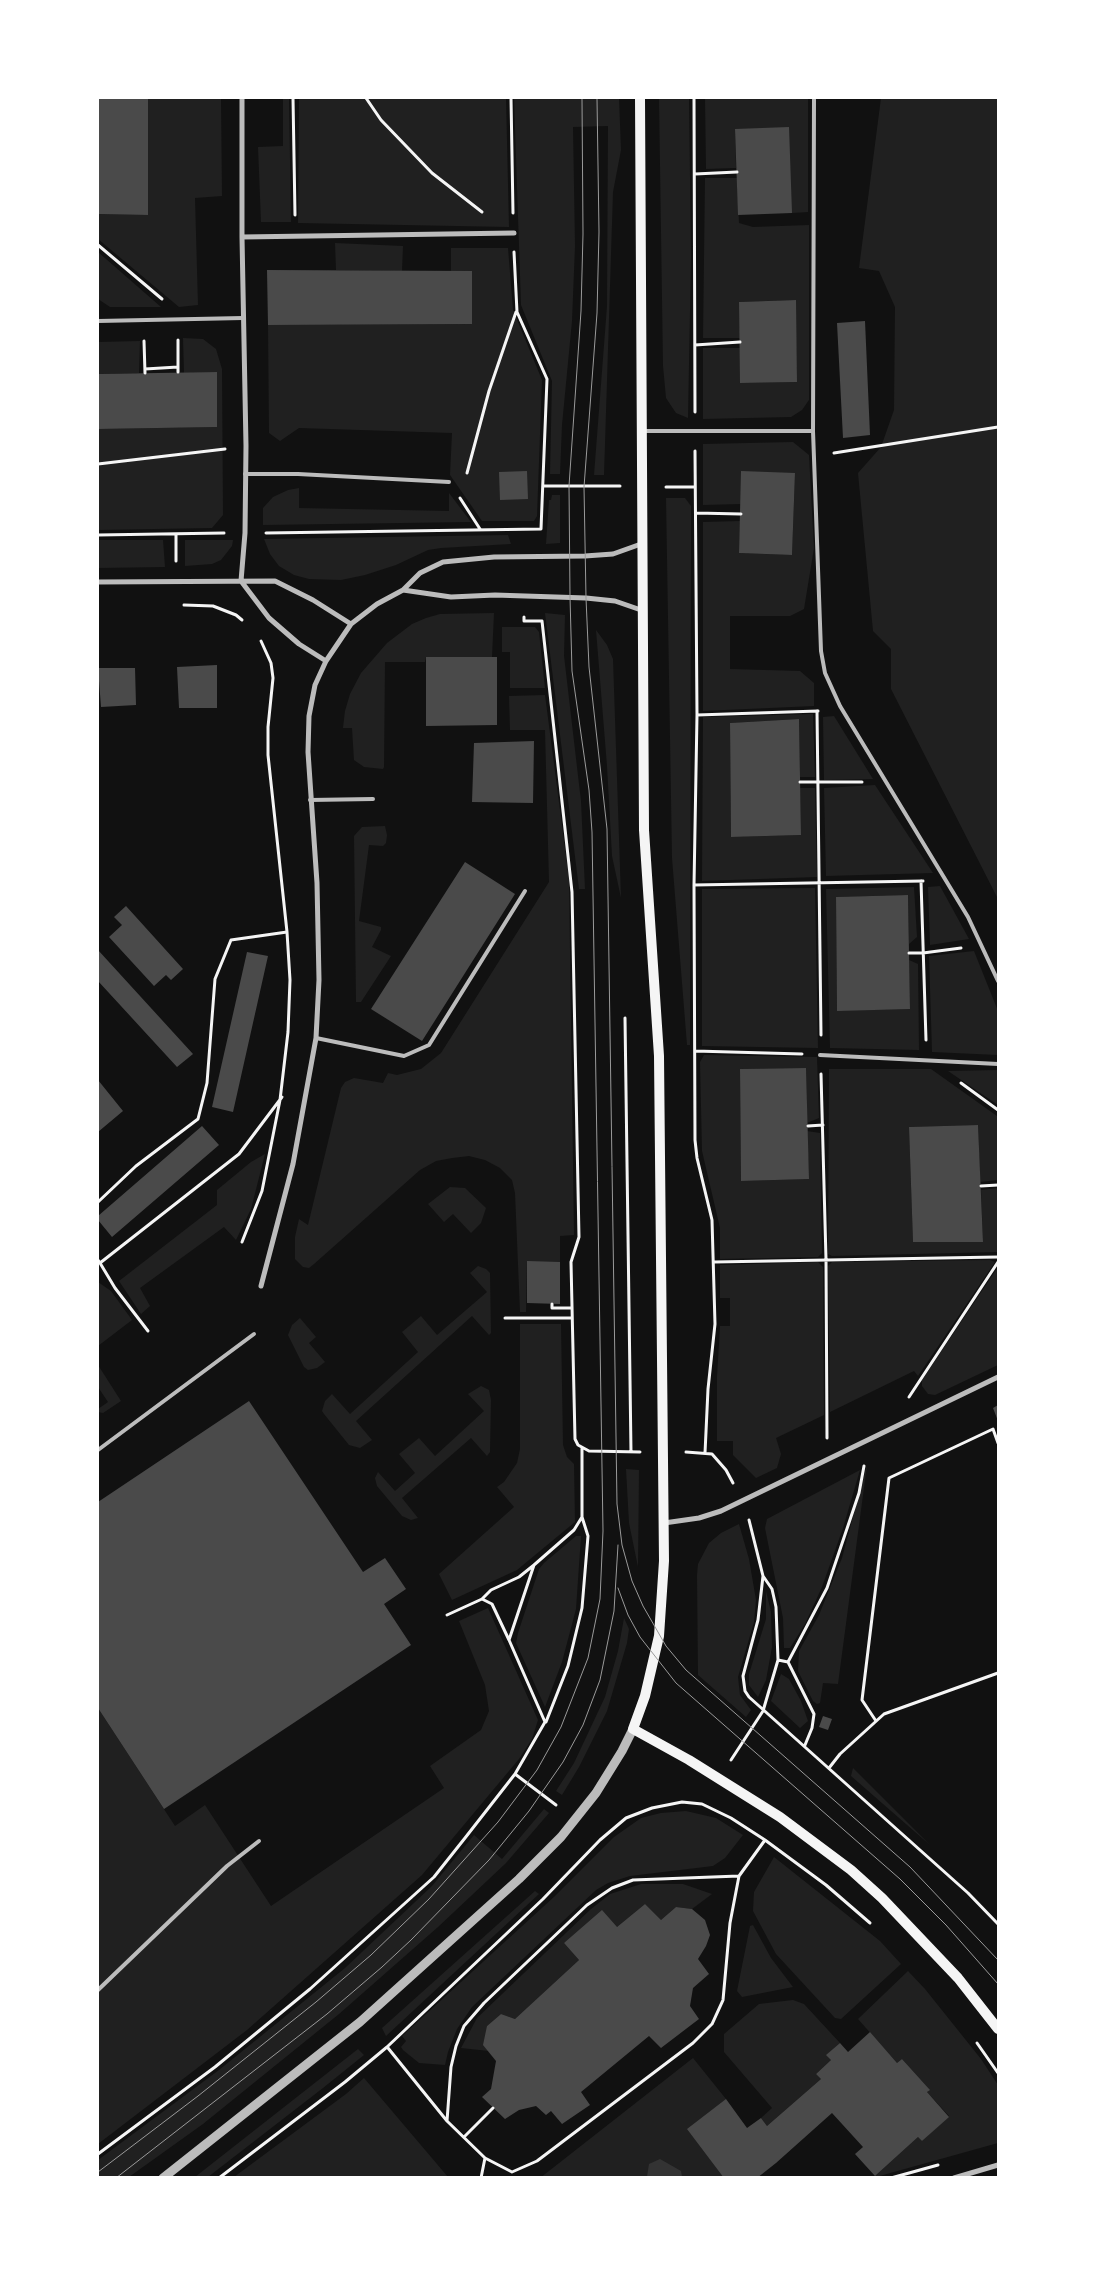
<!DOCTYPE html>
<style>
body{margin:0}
#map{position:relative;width:1096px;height:2275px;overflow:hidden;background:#111;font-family:Roboto,sans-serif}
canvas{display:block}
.frame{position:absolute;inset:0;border:99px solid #fff;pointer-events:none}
</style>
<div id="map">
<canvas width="1096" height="2275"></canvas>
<div class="frame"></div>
</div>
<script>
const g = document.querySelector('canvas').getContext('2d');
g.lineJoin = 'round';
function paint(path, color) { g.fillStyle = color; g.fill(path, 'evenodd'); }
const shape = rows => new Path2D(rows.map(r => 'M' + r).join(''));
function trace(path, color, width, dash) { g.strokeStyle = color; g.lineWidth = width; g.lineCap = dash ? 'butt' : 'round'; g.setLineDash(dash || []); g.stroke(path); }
paint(shape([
 [148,98,221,98,222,196,195,198,198,305,179,307,98,239,98,214,148,215],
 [283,98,289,98,291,222,261,222,258,147,283,146],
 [299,98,506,98,509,227,298,223],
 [514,98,619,98,621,150,613,192,604,475,594,475,607,306,608,126,573,127,575,246,572,321,562,425,560,474,550,474,552,381,521,305],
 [659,98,689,98,691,257,688,418,676,413,666,398,663,366],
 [705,98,808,98,808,212,792,213,735,129,736,168,706,169],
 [881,98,998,98,998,899,891,689,891,649,873,631,858,473,881,447,894,410,895,307,879,271,859,268],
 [705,178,737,178,739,223,753,227,809,225,809,400,802,410,791,417,703,419,703,348,740,348,741,383,797,382,795,300,739,302,740,338,703,338],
 [335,243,403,246,402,271,336,270],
 [451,248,508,248,513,310,542,380,537,516,534,521,482,521,450,475,452,433,299,428,280,441,269,433,268,325,472,324,472,271,451,271],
 [98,252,161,307,110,307,98,299],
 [183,338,203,339,216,349,222,369,223,515,212,528,98,530,98,429,216,427,217,372,184,373],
 [140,341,139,373,98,374,98,342],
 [793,442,809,455,814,548,804,609,790,616,730,616,730,669,800,671,814,683,814,706,703,711,703,522,740,521,739,553,792,555,795,474,741,504,703,505,703,444],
 [299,488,299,508,449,511,449,493,471,522,263,525,263,508,273,497,288,490],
 [552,495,560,495,560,543,546,544,549,500,551,500],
 [666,498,685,498,691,506,690,1045,687,1045,672,858],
 [508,535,511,544,441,548,428,550,396,565,365,575,341,580,309,579,294,575,279,566,270,554,264,539],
 [98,540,163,540,165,567,98,568],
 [185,540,233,540,232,546,221,560,212,564,185,566],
 [494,613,492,657,426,657,425,662,385,662,384,767,383,769,364,767,354,760,352,728,343,728,345,711,350,694,361,673,387,643,412,624,426,618,440,614],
 [545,613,565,615,564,656,581,801,585,889,579,889],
 [502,627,535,627,539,632,545,688,510,688,510,652,502,652],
 [596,630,607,645,613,659,621,898,612,856,607,766],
 [545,695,569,879,574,1235,560,1236,560,1262,527,1262,526,1312,520,1312,515,1193,512,1180,500,1168,485,1160,469,1156,452,1158,436,1161,420,1170,314,1264,309,1268,303,1267,295,1259,295,1237,299,1219,308,1225,341,1088,345,1082,354,1078,383,1083,388,1073,397,1075,421,1069,441,1053,549,882,545,730,510,730,509,696],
 [813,714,815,777,800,777,799,719,730,723,731,837,801,835,800,788,815,788,817,877,702,881,703,717],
 [834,716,873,779,824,780,823,717],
 [875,785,933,873,826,876,824,788],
 [385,826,387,835,386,843,383,846,369,845,359,921,381,927,381,930,372,947,391,956,361,1002,356,1002,354,836,362,827],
 [940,886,969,939,930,945,928,887],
 [914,887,917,937,909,944,908,895,836,897,837,1010,910,1009,909,960,918,964,919,1050,830,1048,826,889],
 [815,888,818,1048,702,1046,702,889],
 [974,951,998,1011,998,1055,932,1052,929,956],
 [704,1055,817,1057,819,1118,807,1123,806,1068,740,1069,741,1181,809,1179,807,1131,820,1133,822,1253,818,1257,720,1259,720,1228,702,1151,700,1062],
 [829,1069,931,1069,997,1116,998,1120,998,1180,980,1182,978,1125,909,1127,913,1242,983,1242,981,1190,998,1188,998,1252,832,1256,828,1254],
 [998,1070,998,1105,948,1071],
 [265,1154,251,1209,236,1240,224,1227,140,1288,150,1306,141,1314,119,1281,217,1205,217,1190,251,1162],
 [450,1187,465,1188,486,1208,481,1223,471,1233,453,1214,444,1222,428,1204],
 [990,1260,995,1262,918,1376,914,1371,830,1412,828,1266,832,1262],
 [818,1262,823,1267,824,1415,776,1438,781,1454,777,1468,756,1478,733,1455,733,1441,717,1441,717,1377,720,1326,730,1326,730,1298,720,1298,720,1265],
 [478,1266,486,1269,490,1273,491,1333,489,1335,472,1316,356,1421,372,1440,360,1448,349,1445,324,1414,322,1411,325,1401,332,1394,350,1414,418,1352,402,1332,421,1316,437,1335,487,1292,470,1273],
 [998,1267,998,1365,935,1395,928,1394,922,1386,922,1380],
 [98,1282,111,1291,132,1320,98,1346],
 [300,1318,316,1337,309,1343,325,1362,317,1368,308,1370,304,1367,288,1335,292,1325],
 [520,1324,561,1324,563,1445,567,1457,574,1464,575,1522,517,1570,452,1600,439,1574,514,1507,497,1487,504,1482,517,1463,520,1449],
 [98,1365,121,1401,103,1413,98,1412,98,1409,108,1402,98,1387],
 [481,1386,489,1390,491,1400,490,1452,487,1456,471,1438,402,1498,418,1518,411,1520,402,1516,377,1486,375,1478,378,1472,395,1491,415,1473,399,1454,419,1438,435,1456,484,1411,468,1394],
 [867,1465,838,1684,823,1683,820,1703,817,1704,813,1701,798,1671,799,1651,819,1615,842,1558],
 [626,1469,639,1470,638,1567,629,1523],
 [860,1470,843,1528,822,1587,805,1624,790,1648,784,1648,783,1618,765,1528,767,1519],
 [739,1524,749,1559,756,1600,754,1622,738,1677,740,1695,751,1710,746,1717,698,1675,697,1575,698,1564,709,1543,721,1533],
 [576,1536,581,1536,576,1609,562,1662,545,1707,516,1643,518,1633,539,1569,544,1563],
 [766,1591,771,1612,772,1647,766,1680,758,1697,749,1685,749,1674,766,1619],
 [488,1608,538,1720,532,1739,519,1759,422,1875,247,2030,98,2144,98,1708,175,1826,205,1805,271,1906,444,1788,430,1766,481,1730,489,1711,485,1685,459,1621],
 [624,1618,629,1629,627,1643,607,1711,579,1767,562,1795,556,1791,574,1763,605,1697,618,1651],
 [781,1674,789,1679,801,1701,808,1721,800,1728,771,1701],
 [853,1768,930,1845,851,1776],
 [544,1809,549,1813,506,1863,438,1927,339,2014,203,2124,129,2177,98,2177,98,2160,219,2070,345,1968,432,1886,474,1835,502,1859],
 [686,1811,716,1818,743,1835,725,1858,713,1866,630,1876,608,1883,596,1890,472,2007,457,2029,448,2052,445,2065,419,2063,403,2050,401,2047,406,2041,402,2036,555,1896,614,1837,641,1818,661,1813],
 [774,1857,880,1941,901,1964,841,2019,835,2018,776,1954,753,1911,754,1892],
 [641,1884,683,1884,712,1894,692,1909,676,1907,661,1920,645,1904,617,1927,564,1943,579,1960,515,2019,501,2014,487,2026,489,2051,461,2048,477,2018,591,1909,610,1894],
 [535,1891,539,1894,386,2036,382,2028],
 [753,1925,771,1958,793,1987,742,1997,737,1991,750,1926],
 [908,1971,925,1989,981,2059,998,2085,998,2143,876,2177,875,2176,918,2137,922,2141,949,2116,927,2092,929,2089,902,2059,897,2063,858,2019],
 [793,2000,804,2004,840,2043,827,2055,831,2060,816,2074,821,2079,767,2126,761,2118,772,2108,724,2052,724,2034,759,2004],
 [358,2049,364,2055,323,2088,208,2177,195,2177],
 [693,2058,726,2099,724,2177,540,2178],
 [364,2078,448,2177,234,2177,346,2094]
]), '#202020');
paint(shape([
 [660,2159,681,2171,682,2177,647,2177,649,2164]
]), '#333');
paint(shape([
 [98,98,148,98,148,215,98,214],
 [789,127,792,213,738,215,735,129],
 [267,270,472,271,472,324,268,325],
 [796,300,797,382,740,383,739,302],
 [865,321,870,435,843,438,837,323],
 [217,372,217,427,98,429,98,374],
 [527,471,528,499,500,500,499,472],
 [741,471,795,473,792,555,739,553],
 [426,657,497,657,497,725,426,726],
 [217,665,217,708,179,708,177,667],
 [98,668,135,668,136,705,101,707],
 [799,719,801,835,731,837,730,723],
 [534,741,533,803,472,802,474,743],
 [465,862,515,894,422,1041,371,1009],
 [908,895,910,1009,837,1011,836,897],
 [126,906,183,969,171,980,166,975,154,986,109,937,122,925,114,917],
 [98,950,193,1054,177,1067,98,981],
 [247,952,268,956,233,1112,212,1107],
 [806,1068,809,1179,741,1181,740,1069],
 [98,1080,123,1111,98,1132],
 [978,1125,983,1242,913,1242,909,1127],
 [202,1126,219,1145,112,1237,98,1220,98,1216],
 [527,1261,560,1262,560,1304,527,1303],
 [249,1401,363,1572,385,1558,406,1589,384,1604,411,1645,164,1809,98,1708,98,1502],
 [998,1405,998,1421,993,1408],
 [823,1716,832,1719,828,1730,819,1727],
 [645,1904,661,1920,676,1907,692,1909,705,1920,710,1935,706,1946,698,1959,709,1974,693,1988,690,2006,699,2019,661,2048,649,2036,581,2092,590,2105,562,2124,551,2111,546,2115,536,2106,519,2110,505,2119,482,2097,491,2089,496,2061,483,2045,487,2026,501,2014,515,2019,579,1960,564,1943,602,1910,617,1927],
 [870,2032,897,2063,902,2059,930,2090,927,2092,949,2117,922,2141,918,2137,875,2176,855,2154,863,2147,832,2113,776,2163,757,2178,724,2178,687,2129,726,2099,747,2128,761,2118,767,2126,821,2079,816,2074,831,2060,826,2055,840,2043,848,2052]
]), '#4a4a4a');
trace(shape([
 [293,98,295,215],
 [366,98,381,120,432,173,482,212],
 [511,98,513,213],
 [694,98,695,412],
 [695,174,737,172],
 [98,245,162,299],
 [178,340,178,372],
 [144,341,145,373],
 [695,345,740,342],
 [145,369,178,367],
 [695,451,697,715,694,885,695,1140,697,1158,712,1220,715,1324,708,1389,705,1453],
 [834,453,998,427],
 [98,464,225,449],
 [467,473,489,391,516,312],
 [544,486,620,486],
 [666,487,695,487],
 [460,498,480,529],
 [696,513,741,514],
 [266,533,541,529,547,379,517,312,514,252],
 [176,534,176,561],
 [98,535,224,533],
 [184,605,213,606,236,615,242,620],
 [524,617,524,621,542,621,572,892,579,1237,571,1262,575,1439,578,1445,589,1451,640,1452],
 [817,711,821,1035],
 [697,715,818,711],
 [800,782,862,782],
 [921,881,926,1040],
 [694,885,923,881],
 [909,953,923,953,961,948],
 [625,1018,631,1452],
 [695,1051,802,1054],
 [821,1074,826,1259,827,1438],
 [961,1083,998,1110],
 [808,1126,823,1125],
 [981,1186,998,1185],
 [98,1202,136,1166,198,1119,207,1083,215,979,231,940,287,932,268,755,268,727,273,678,271,663,261,641],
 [242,1242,262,1191,280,1100,288,1032,290,980,287,932],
 [98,1260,100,1263,239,1154,282,1097],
 [714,1262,998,1257],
 [100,1263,115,1288,148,1331],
 [552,1304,552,1308,572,1308],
 [505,1318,572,1318],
 [909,1397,998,1262],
 [686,1452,712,1454,726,1470,733,1483],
 [534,1565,574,1530,582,1517],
 [763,1576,758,1620,743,1676,745,1691,749,1697,968,1893,998,1924],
 [447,1615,482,1599,491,1590,519,1577,534,1565,509,1640,492,1604,482,1599],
 [778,1660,788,1662],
 [788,1662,827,1588,859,1493,864,1466],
 [788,1662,814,1714,812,1728,805,1745],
 [876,1721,862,1700,889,1478,993,1429,998,1443],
 [546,1722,568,1666,582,1608,588,1536,582,1517,582,1448],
 [731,1760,763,1711,778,1660,776,1607,772,1589,763,1576,749,1520],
 [829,1768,840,1754,884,1714,998,1673],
 [515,1774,556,1805],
 [739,1876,730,1923,723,2000,712,2024,693,2043,537,2161,512,2172,485,2158,447,2121,451,2067,456,2046,464,2026,484,2003,587,1905,612,1888,633,1880,739,1876],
 [739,1876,765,1840],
 [977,2043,998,2073],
 [388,2048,447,2121],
 [464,2137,493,2108],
 [98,2154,215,2067,310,1989,434,1877,465,1838,515,1774,545,1722,509,1640],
 [219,2178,345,2082,387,2047,543,1899,600,1840,626,1818,652,1808,682,1802,702,1804,731,1818,765,1840,826,1885,870,1923],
 [481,2178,485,2158],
 [891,2178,938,2165]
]), '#f5f5f5', 3);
trace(shape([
 [814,98,813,431,821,651,825,673,840,706,968,917,998,981],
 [98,321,243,318],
 [643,431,813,431],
 [245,474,298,474,449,482],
 [310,800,373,799],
 [316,1038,404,1056,429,1045,525,891],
 [820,1055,998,1064],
 [98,1450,254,1334],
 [98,1990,227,1866,259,1841]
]), '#bcbcbc', 4);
trace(shape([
 [242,237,514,233],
 [241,581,245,533,246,446,242,237,242,98],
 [241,581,269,618,299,644,326,661],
 [98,582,275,581,313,600,351,624],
 [403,590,451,597,495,595,586,598,615,601,641,610],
 [261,1286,293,1164,316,1038,319,980,317,883,308,752,309,716,315,685,326,661,351,624,377,604,403,590,420,573,443,562,494,557,585,556,613,554,641,544],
 [664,1523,699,1518,721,1511,998,1377],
 [954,2178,998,2165]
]), '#bcbcbc', 5);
trace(shape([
 [163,2178,360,2022,519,1879,561,1837,596,1793,622,1751,633,1729]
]), '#bcbcbc', 9);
trace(shape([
 [640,98,644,830,659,1056,664,1561,659,1636,645,1696,633,1729,689,1760,780,1817,851,1870,882,1898,958,1978,998,2029]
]), '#f5f5f5', 10);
trace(shape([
 [597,98,599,232,597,313,584,487,586,598,589,667,607,829,617,1504,622,1545,632,1581,643,1606,666,1646,686,1670,910,1867,998,1960],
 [618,1588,628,1615,640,1637,676,1683,900,1879,946,1925,998,1984],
 [98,2172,198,2096,316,2002,371,1955,429,1899,498,1822,537,1770,561,1727,588,1658,600,1599,603,1531,592,832,589,790,572,671,570,597,569,486,581,311,583,234,582,98],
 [116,2178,327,2014,382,1967,411,1940,489,1860,529,1811,563,1762,583,1725,600,1680,614,1611,618,1545]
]), '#9a9a9a', 1);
</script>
